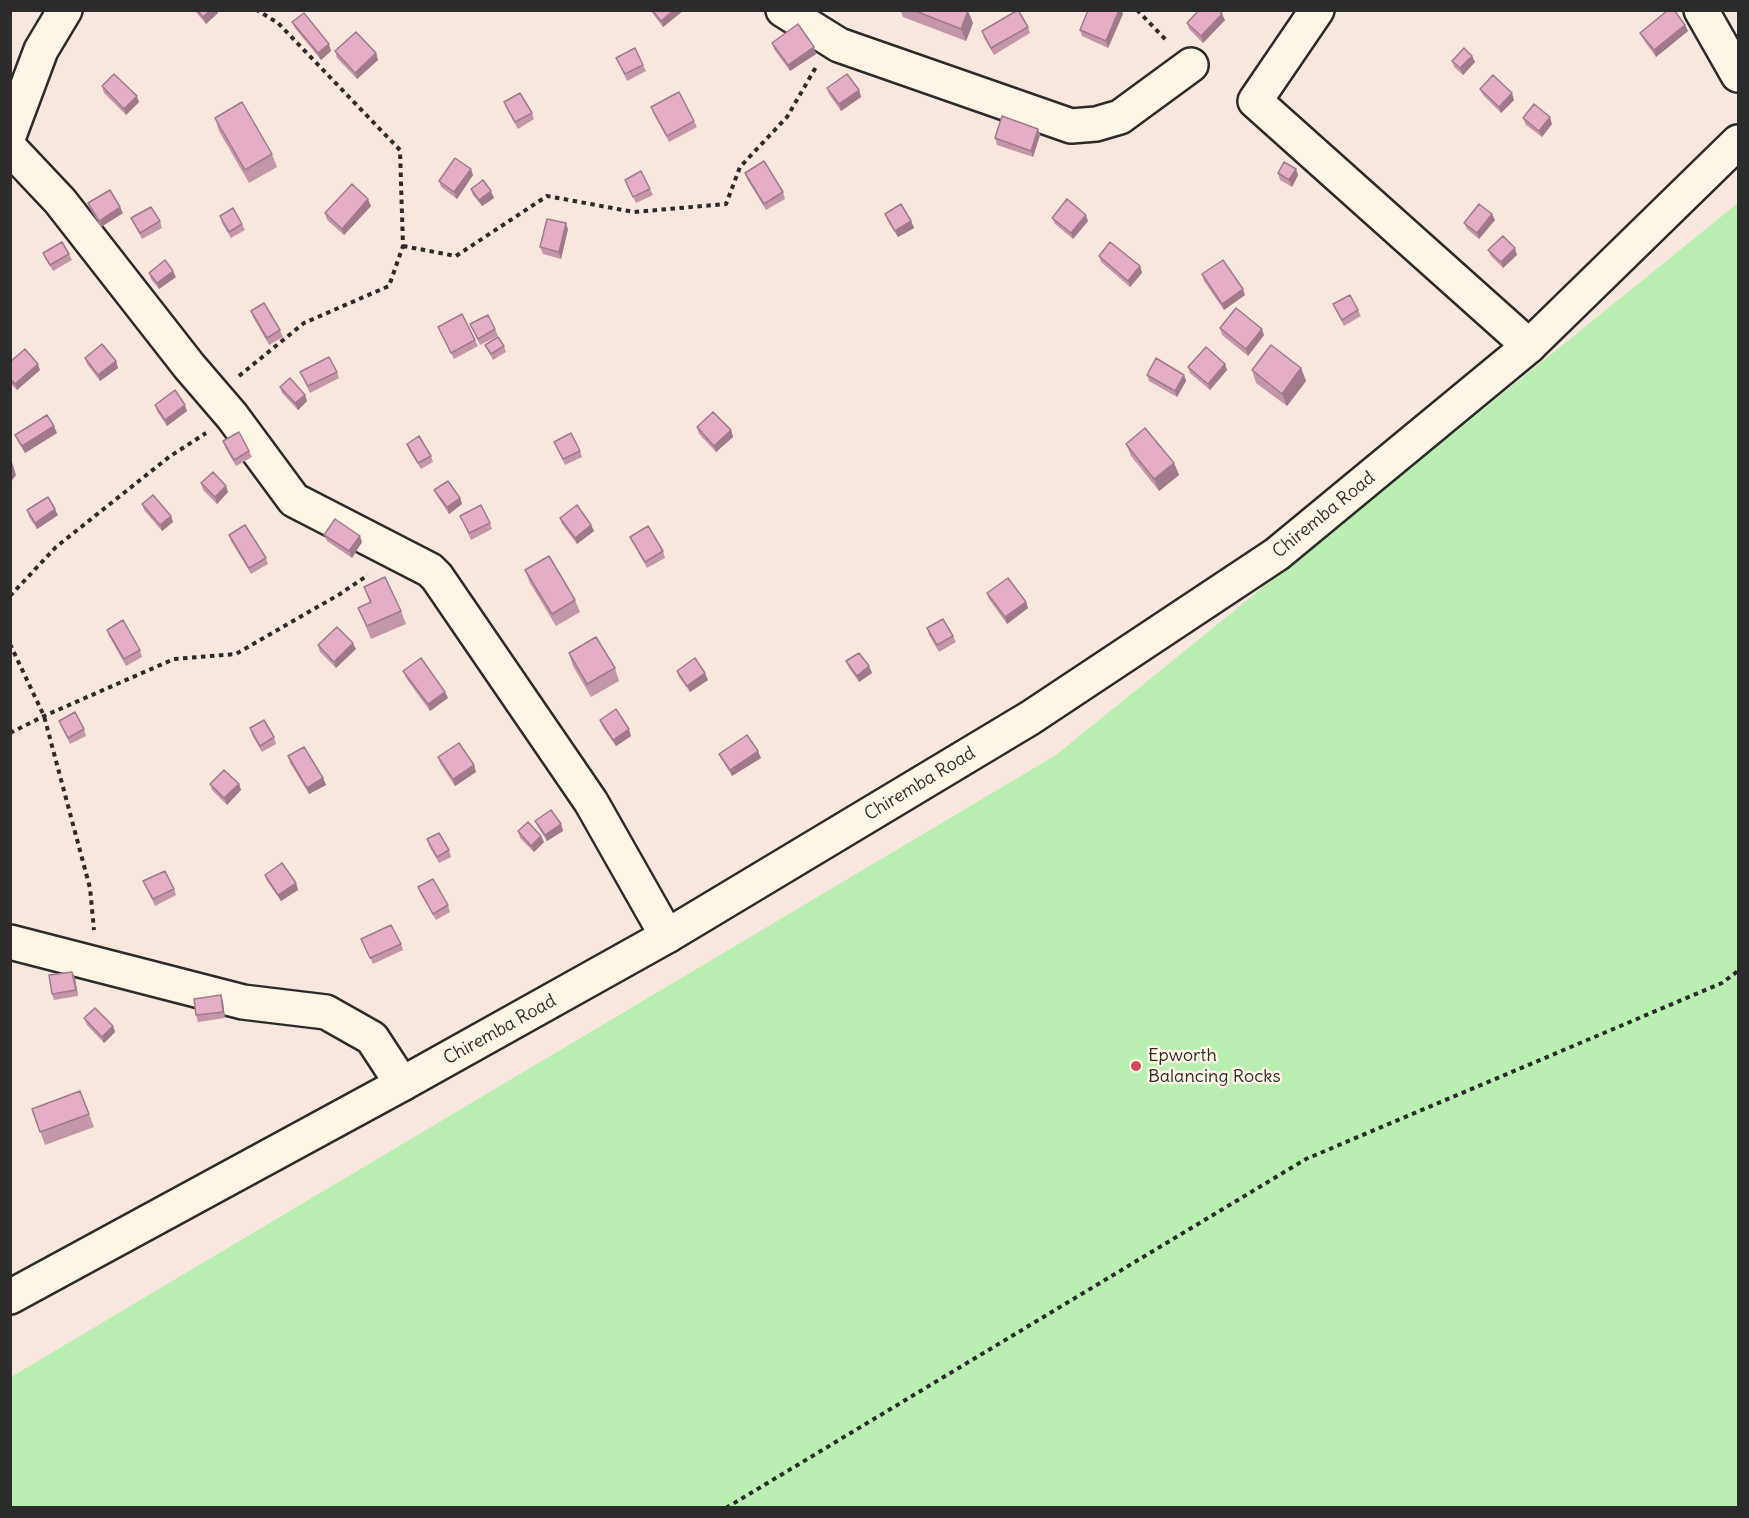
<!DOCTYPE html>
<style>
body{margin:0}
#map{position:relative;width:1749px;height:1518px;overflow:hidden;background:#f7e7df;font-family:Delius,sans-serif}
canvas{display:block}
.frame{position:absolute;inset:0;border:12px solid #2b2b2b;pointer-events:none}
</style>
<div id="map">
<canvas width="1749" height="1518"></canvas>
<div class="frame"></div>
</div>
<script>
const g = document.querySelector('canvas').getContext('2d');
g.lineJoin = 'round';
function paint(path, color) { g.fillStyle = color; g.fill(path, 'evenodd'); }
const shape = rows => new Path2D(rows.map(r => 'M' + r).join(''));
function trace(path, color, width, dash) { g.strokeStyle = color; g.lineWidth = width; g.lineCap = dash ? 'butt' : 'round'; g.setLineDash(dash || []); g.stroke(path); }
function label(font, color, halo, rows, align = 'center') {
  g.font = font + ' Delius,sans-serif'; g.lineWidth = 5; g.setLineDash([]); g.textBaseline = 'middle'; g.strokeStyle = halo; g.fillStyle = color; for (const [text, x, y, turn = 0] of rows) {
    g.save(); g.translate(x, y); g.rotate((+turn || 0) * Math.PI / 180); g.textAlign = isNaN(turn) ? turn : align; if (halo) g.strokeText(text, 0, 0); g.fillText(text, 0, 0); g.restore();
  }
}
paint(shape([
 [1738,203,1738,1507,11,1507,11,1377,1056,755]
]), '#b9efb1');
const minor = shape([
 [783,10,839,45,1071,126,1096,124,1120,117,1191,65],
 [1317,10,1255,101,1529,346],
 [1701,10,1738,75],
 [10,133,41,50,65,10],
 [10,148,60,201,189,366,232,416,294,500,430,570,437,577,591,802,667,936],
 [10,942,243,1002,326,1012,372,1038,402,1084]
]);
const major = shape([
 [10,1297,402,1084,667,936,1030,718,1277,554,1529,346,1738,142]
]);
trace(minor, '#2b2b2b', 38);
trace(major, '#2b2b2b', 38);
trace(shape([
 [1137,10,1168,42],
 [403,246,456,256,547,196,634,212,726,204,740,167,787,117,816,67],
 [239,376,304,323,389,286,403,246,400,150,278,23,257,10],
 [10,596,56,547,169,457,206,433],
 [10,644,44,716,90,888,94,930],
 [10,733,44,716,174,659,236,654,340,594,368,575],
 [726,1508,1306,1159,1722,983,1738,971]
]), '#2b2b2b', 4, [4.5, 4.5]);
trace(minor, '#fcf5e5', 33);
trace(major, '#fcf5e5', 33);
paint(shape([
 [194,10,217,10,218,13,206,24],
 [650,10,684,10,663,27],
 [900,10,967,10,968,11,973,23,966,41,903,17],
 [1123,14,1108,48,1082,36,1080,30],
 [1225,20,1203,43,1189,29,1187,23],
 [292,22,331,51,321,60,295,28],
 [1685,25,1688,31,1656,57,1643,39,1640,33],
 [1028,27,1030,33,994,55,984,38,982,31],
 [772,43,816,54,790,71,774,49],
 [335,51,376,53,378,60,357,79,337,58],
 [1472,56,1475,62,1463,75,1454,67,1452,61],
 [616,58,643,65,646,71,627,81],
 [102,86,139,102,126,115,104,93],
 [827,88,859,90,861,97,841,111,829,94],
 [1480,89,1514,100,1501,113,1483,95],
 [504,102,532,113,534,119,518,129,506,108],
 [651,107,694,121,697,127,669,142,653,113],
 [215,118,272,154,277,167,249,183,219,131],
 [1523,118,1552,124,1542,137,1526,125],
 [1038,129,1040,135,1033,157,997,145,995,138],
 [1296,169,1298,175,1292,187,1280,180,1278,173],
 [745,173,783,192,785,199,766,210,747,179],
 [473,175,457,199,441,187,439,181],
 [625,180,650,189,653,195,636,203],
 [471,189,494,198,482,206,473,195],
 [88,203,123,213,101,227,90,209],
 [371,206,344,235,327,220,325,213],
 [885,214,911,221,914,228,898,237,887,220],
 [220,216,242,224,245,230,231,238,222,223],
 [131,218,160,221,162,228,142,239,134,224],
 [1052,218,1088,221,1073,239,1055,224],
 [1495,220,1479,239,1467,229,1464,223],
 [568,229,561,259,543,254,540,247],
 [1488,250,1517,255,1503,268,1491,256],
 [43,253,69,254,72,260,53,271,46,259],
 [1099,256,1140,266,1142,273,1130,287,1101,262],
 [149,273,176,277,159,289,151,279],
 [1202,274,1245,295,1224,310,1204,281],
 [1333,304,1358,310,1361,316,1344,326,1336,311],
 [251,311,280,330,283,337,269,345,253,317],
 [470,324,495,329,498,336,480,345],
 [438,327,475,340,478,346,454,359],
 [1220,328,1264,335,1248,356,1222,335],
 [485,345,504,346,506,352,493,360],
 [85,358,116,361,118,368,100,381,87,364],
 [10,362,40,370,17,390,10,383],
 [1225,364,1227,370,1210,390,1190,373,1188,367],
 [1301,368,1306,381,1287,406,1256,383,1252,370],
 [300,372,337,372,339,378,310,393],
 [1147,375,1184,375,1186,381,1177,397,1149,381],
 [280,387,305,395,307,401,298,410,282,393],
 [155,405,187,411,167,426,157,411],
 [697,427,731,430,733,437,716,452,699,434],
 [57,433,25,453,18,442,15,435],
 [223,441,249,451,252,457,236,466,225,447],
 [554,442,580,451,582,457,565,465],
 [407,444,431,456,433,462,421,469,409,450],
 [1126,444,1174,463,1179,475,1159,491,1131,456],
 [201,483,226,486,228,492,217,504,203,490],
 [434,490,460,498,462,504,449,514,437,496],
 [142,504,171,516,173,522,162,531,144,510],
 [27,510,58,515,37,529,29,517],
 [460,516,490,523,492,529,471,540],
 [560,518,591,525,594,531,577,544,562,524],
 [229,535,266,558,268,564,251,574,231,541],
 [324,535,362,542,352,558,327,541],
 [630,537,663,551,665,558,647,568,633,543],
 [525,570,575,600,580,612,556,626,530,583],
 [364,587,401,611,406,624,371,639,358,608,370,603],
 [987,593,1026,602,1028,608,1007,624,989,599],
 [927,628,953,636,956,642,939,652,929,635],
 [107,630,140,650,142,657,126,666,109,636],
 [318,645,356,649,336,668,320,652],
 [569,653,615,668,619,681,591,697,573,666],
 [846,661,869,666,872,673,859,682,849,668],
 [403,671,445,692,448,698,430,711,406,678],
 [677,671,708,680,690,692,679,677],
 [600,720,631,736,616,746,602,726],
 [59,721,84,729,86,736,70,744],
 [250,728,274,737,276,744,262,752,252,735],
 [719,754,761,758,732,776,722,760],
 [288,756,323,778,326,785,309,794,290,763],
 [438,757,474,765,476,772,455,786,440,763],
 [210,784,239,784,241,790,227,805,212,790],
 [535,821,561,824,563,831,547,841,538,827],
 [518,831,541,836,544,842,534,852,520,838],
 [427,839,449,850,451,857,439,863,429,846],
 [265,875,296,883,298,890,281,901,267,881],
 [143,881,174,889,176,895,155,906],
 [418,887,448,905,450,912,436,920,420,893],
 [361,939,401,944,403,950,373,964],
 [72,972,75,978,78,996,54,1000,52,994],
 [221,995,223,1002,225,1018,198,1022,196,1015],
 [84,1018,113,1026,115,1032,104,1043,87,1025],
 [80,1091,94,1127,45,1145,32,1109]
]), '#c596aa');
paint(shape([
 [211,10,217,10,218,13,206,24,203,17],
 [674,10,684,10,663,27,661,21],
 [1119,10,1121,10,1123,14,1108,48,1106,41],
 [968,11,973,23,966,41,961,29],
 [1222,14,1225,20,1203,43,1201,36],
 [1685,25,1688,31,1656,57,1654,50],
 [329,44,331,51,321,60,318,53],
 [814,47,816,54,790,71,788,65],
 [376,53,378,60,357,79,355,73],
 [1472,56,1475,62,1463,75,1460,68],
 [859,90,861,97,841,111,839,104],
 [1512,93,1514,100,1501,113,1499,107],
 [137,96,139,102,126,115,124,109],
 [1550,117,1552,124,1542,137,1539,131],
 [1038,129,1040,135,1033,157,1031,151],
 [471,169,473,175,457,199,454,192],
 [1296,169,1298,175,1292,187,1289,180],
 [491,191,494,198,482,206,479,200],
 [368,199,371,206,344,235,342,229],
 [120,207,123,213,101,227,99,221],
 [1492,214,1495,220,1479,239,1477,233],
 [1086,215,1088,221,1073,239,1071,233],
 [911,221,914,228,898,237,895,231],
 [566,223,568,229,561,259,559,252],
 [1515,248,1517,255,1503,268,1501,262],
 [1140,266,1142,273,1130,287,1128,281],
 [173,271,176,277,159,289,157,283],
 [1243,289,1245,295,1224,310,1222,304],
 [1262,329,1264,335,1248,356,1246,349],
 [116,361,118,368,100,381,98,375],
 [38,364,40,370,17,390,15,384],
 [1225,364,1227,370,1210,390,1208,384],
 [1301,368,1306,381,1287,406,1282,394],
 [1184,375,1186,381,1177,397,1175,391],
 [305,395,307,401,298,410,295,403],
 [185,405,187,411,167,426,165,420],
 [54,426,57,433,25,453,22,446],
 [731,430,733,437,716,452,714,446],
 [12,462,16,475,10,483,10,464],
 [1174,463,1179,475,1159,491,1154,479],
 [226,486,228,492,217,504,215,497],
 [460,498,462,504,449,514,447,507],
 [55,509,58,515,37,529,35,523],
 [171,516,173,522,162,531,160,525],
 [591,525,594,531,577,544,575,538],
 [360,536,362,542,352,558,349,551],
 [1026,602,1028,608,1007,624,1005,617],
 [353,643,356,649,336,668,334,662],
 [869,666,872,673,859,682,857,676],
 [705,673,708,680,690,692,687,686],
 [445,692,448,698,430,711,428,704],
 [629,729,631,736,616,746,613,740],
 [758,751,761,758,732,776,730,770],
 [474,765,476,772,455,786,453,779],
 [323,778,326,785,309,794,307,788],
 [239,784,241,790,227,805,224,798],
 [561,824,563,831,547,841,545,835],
 [541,836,544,842,534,852,531,846],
 [296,883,298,890,281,901,278,895],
 [72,972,75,978,78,996,76,990],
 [221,995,223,1002,225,1018,223,1012],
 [113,1026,115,1032,104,1043,102,1037]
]), '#a07a8b');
const building = shape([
 [197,10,211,10,203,17,197,10],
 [652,10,674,10,661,21,652,10],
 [913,10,967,10,968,11,961,29,913,10],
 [1018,10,1028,27,991,48,982,31,1018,10],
 [1088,10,1119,10,1106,41,1080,30,1088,10],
 [1199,10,1219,10,1222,14,1201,36,1187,23,1199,10],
 [1668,10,1674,10,1685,25,1654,50,1640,33,1668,10],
 [304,13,329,44,318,53,292,22,304,13],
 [798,24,814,47,788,65,772,43,798,24],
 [356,32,376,53,355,73,335,51,356,32],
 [635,48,643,65,625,74,616,58,635,48],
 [1464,48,1472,56,1460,68,1452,61,1464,48],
 [114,74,137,96,124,109,102,86,114,74],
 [847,74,859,90,839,104,827,88,847,74],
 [1493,75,1512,93,1499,107,1480,89,1493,75],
 [679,92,694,121,667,136,651,107,679,92],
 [520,93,532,113,515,122,504,102,520,93],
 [242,102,272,154,245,170,215,118,242,102],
 [1534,104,1550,117,1539,131,1523,118,1534,104],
 [1002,116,1038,129,1031,151,995,138,1002,116],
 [455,158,471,169,454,192,439,181,455,158],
 [764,161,783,192,764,204,745,173,764,161],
 [1284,162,1296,169,1289,180,1278,173,1284,162],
 [641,171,650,189,633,197,625,180,641,171],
 [483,180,491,191,479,200,471,189,483,180],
 [352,184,368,199,342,229,325,213,352,184],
 [110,190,120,207,99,221,88,203,110,190],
 [1067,199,1086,215,1071,233,1052,218,1067,199],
 [901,204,911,221,895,231,885,214,901,204],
 [1479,204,1492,214,1477,233,1464,223,1479,204],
 [151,207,160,221,140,233,131,218,151,207],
 [233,208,242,224,229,232,220,216,233,208],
 [547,219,566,223,559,252,540,247,547,219],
 [1503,236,1515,248,1501,262,1488,250,1503,236],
 [62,242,69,254,50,265,43,253,62,242],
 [1110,242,1140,266,1128,281,1099,256,1110,242],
 [165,260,173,271,157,283,149,273,165,260],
 [1223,260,1243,289,1222,304,1202,274,1223,260],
 [1350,295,1358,310,1342,320,1333,304,1350,295],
 [264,303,280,330,267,338,251,311,264,303],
 [1236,308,1262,329,1246,349,1220,328,1236,308],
 [462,314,475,340,451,353,438,327,462,314],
 [488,315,495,329,478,339,470,324,488,315],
 [498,337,504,346,491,354,485,345,498,337],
 [102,344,116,361,98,375,85,358,102,344],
 [1271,345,1301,368,1282,394,1252,370,1271,345],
 [1206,347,1225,364,1208,384,1188,367,1206,347],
 [25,349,38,364,15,384,10,379,10,362,25,349],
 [329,357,337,372,308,386,300,372,329,357],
 [1156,358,1184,375,1175,391,1147,375,1156,358],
 [290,378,305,395,295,403,280,387,290,378],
 [175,390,185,405,165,420,155,405,175,390],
 [713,412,731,430,714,446,697,427,713,412],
 [47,415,54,426,22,446,15,435,47,415],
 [1145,428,1174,463,1154,479,1126,444,1145,428],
 [239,432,249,451,234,460,223,441,239,432],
 [571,433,580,451,563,459,554,442,571,433],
 [419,436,431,456,418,463,407,444,419,436],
 [213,472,226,486,215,497,201,483,213,472],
 [448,481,460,498,447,507,434,490,448,481],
 [153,495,171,516,160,525,142,504,153,495],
 [48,497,55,509,35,523,27,510,48,497],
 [481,505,490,523,469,533,460,516,481,505],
 [577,505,591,525,575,538,560,518,577,505],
 [335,519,360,536,349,551,324,535,335,519],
 [245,525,266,558,249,568,229,535,245,525],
 [648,526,663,551,645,562,630,537,648,526],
 [549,556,575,600,552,614,525,570,549,556],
 [385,577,401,611,367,626,358,608,371,602,364,587,385,577],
 [1008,578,1026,602,1005,617,987,593,1008,578],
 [943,619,953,636,937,645,927,628,943,619],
 [123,620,140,650,124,659,107,630,123,620],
 [337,627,353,643,334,662,318,645,337,627],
 [596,637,615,668,587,684,569,653,596,637],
 [859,653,869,666,857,676,846,661,859,653],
 [421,658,445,692,428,704,403,671,421,658],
 [695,658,705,673,687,686,677,671,695,658],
 [616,709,629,729,613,740,600,720,616,709],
 [75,712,84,729,68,738,59,721,75,712],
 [264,720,274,737,260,746,250,728,264,720],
 [747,735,758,751,730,770,719,754,747,735],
 [459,743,474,765,453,779,438,757,459,743],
 [304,747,323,778,307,788,288,756,304,747],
 [224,770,239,784,224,798,210,784,224,770],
 [551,810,561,824,545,835,535,821,551,810],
 [528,822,541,836,531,846,518,831,528,822],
 [439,833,449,850,437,857,427,839,439,833],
 [282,863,296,883,278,895,265,875,282,863],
 [165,871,174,889,153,899,143,881,165,871],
 [433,879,448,905,433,914,418,887,433,879],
 [391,925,401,944,370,958,361,939,391,925],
 [72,972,76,990,52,994,49,975,72,972],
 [221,995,223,1012,196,1015,194,999,221,995],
 [95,1008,113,1026,102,1037,84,1018,95,1008],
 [80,1091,89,1114,40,1132,32,1109,80,1091]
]);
paint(building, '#e5aec6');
trace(building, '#a07a8b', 1.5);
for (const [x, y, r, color] of [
 [1136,1066,6,"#d1495b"]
]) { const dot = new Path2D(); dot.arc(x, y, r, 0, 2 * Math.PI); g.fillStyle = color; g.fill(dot); trace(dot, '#fcf5e5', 2); }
label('18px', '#2b2b2b', '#fcf5e5', [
 ["Chiremba Road",1324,515,-39],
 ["Chiremba Road",920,784,-31],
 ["Chiremba Road",500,1030,-29]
]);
label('18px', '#2b2b2b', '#fcf5e5', [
 ["Epworth",1148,1056],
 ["Balancing Rocks",1148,1077]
], 'left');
</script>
